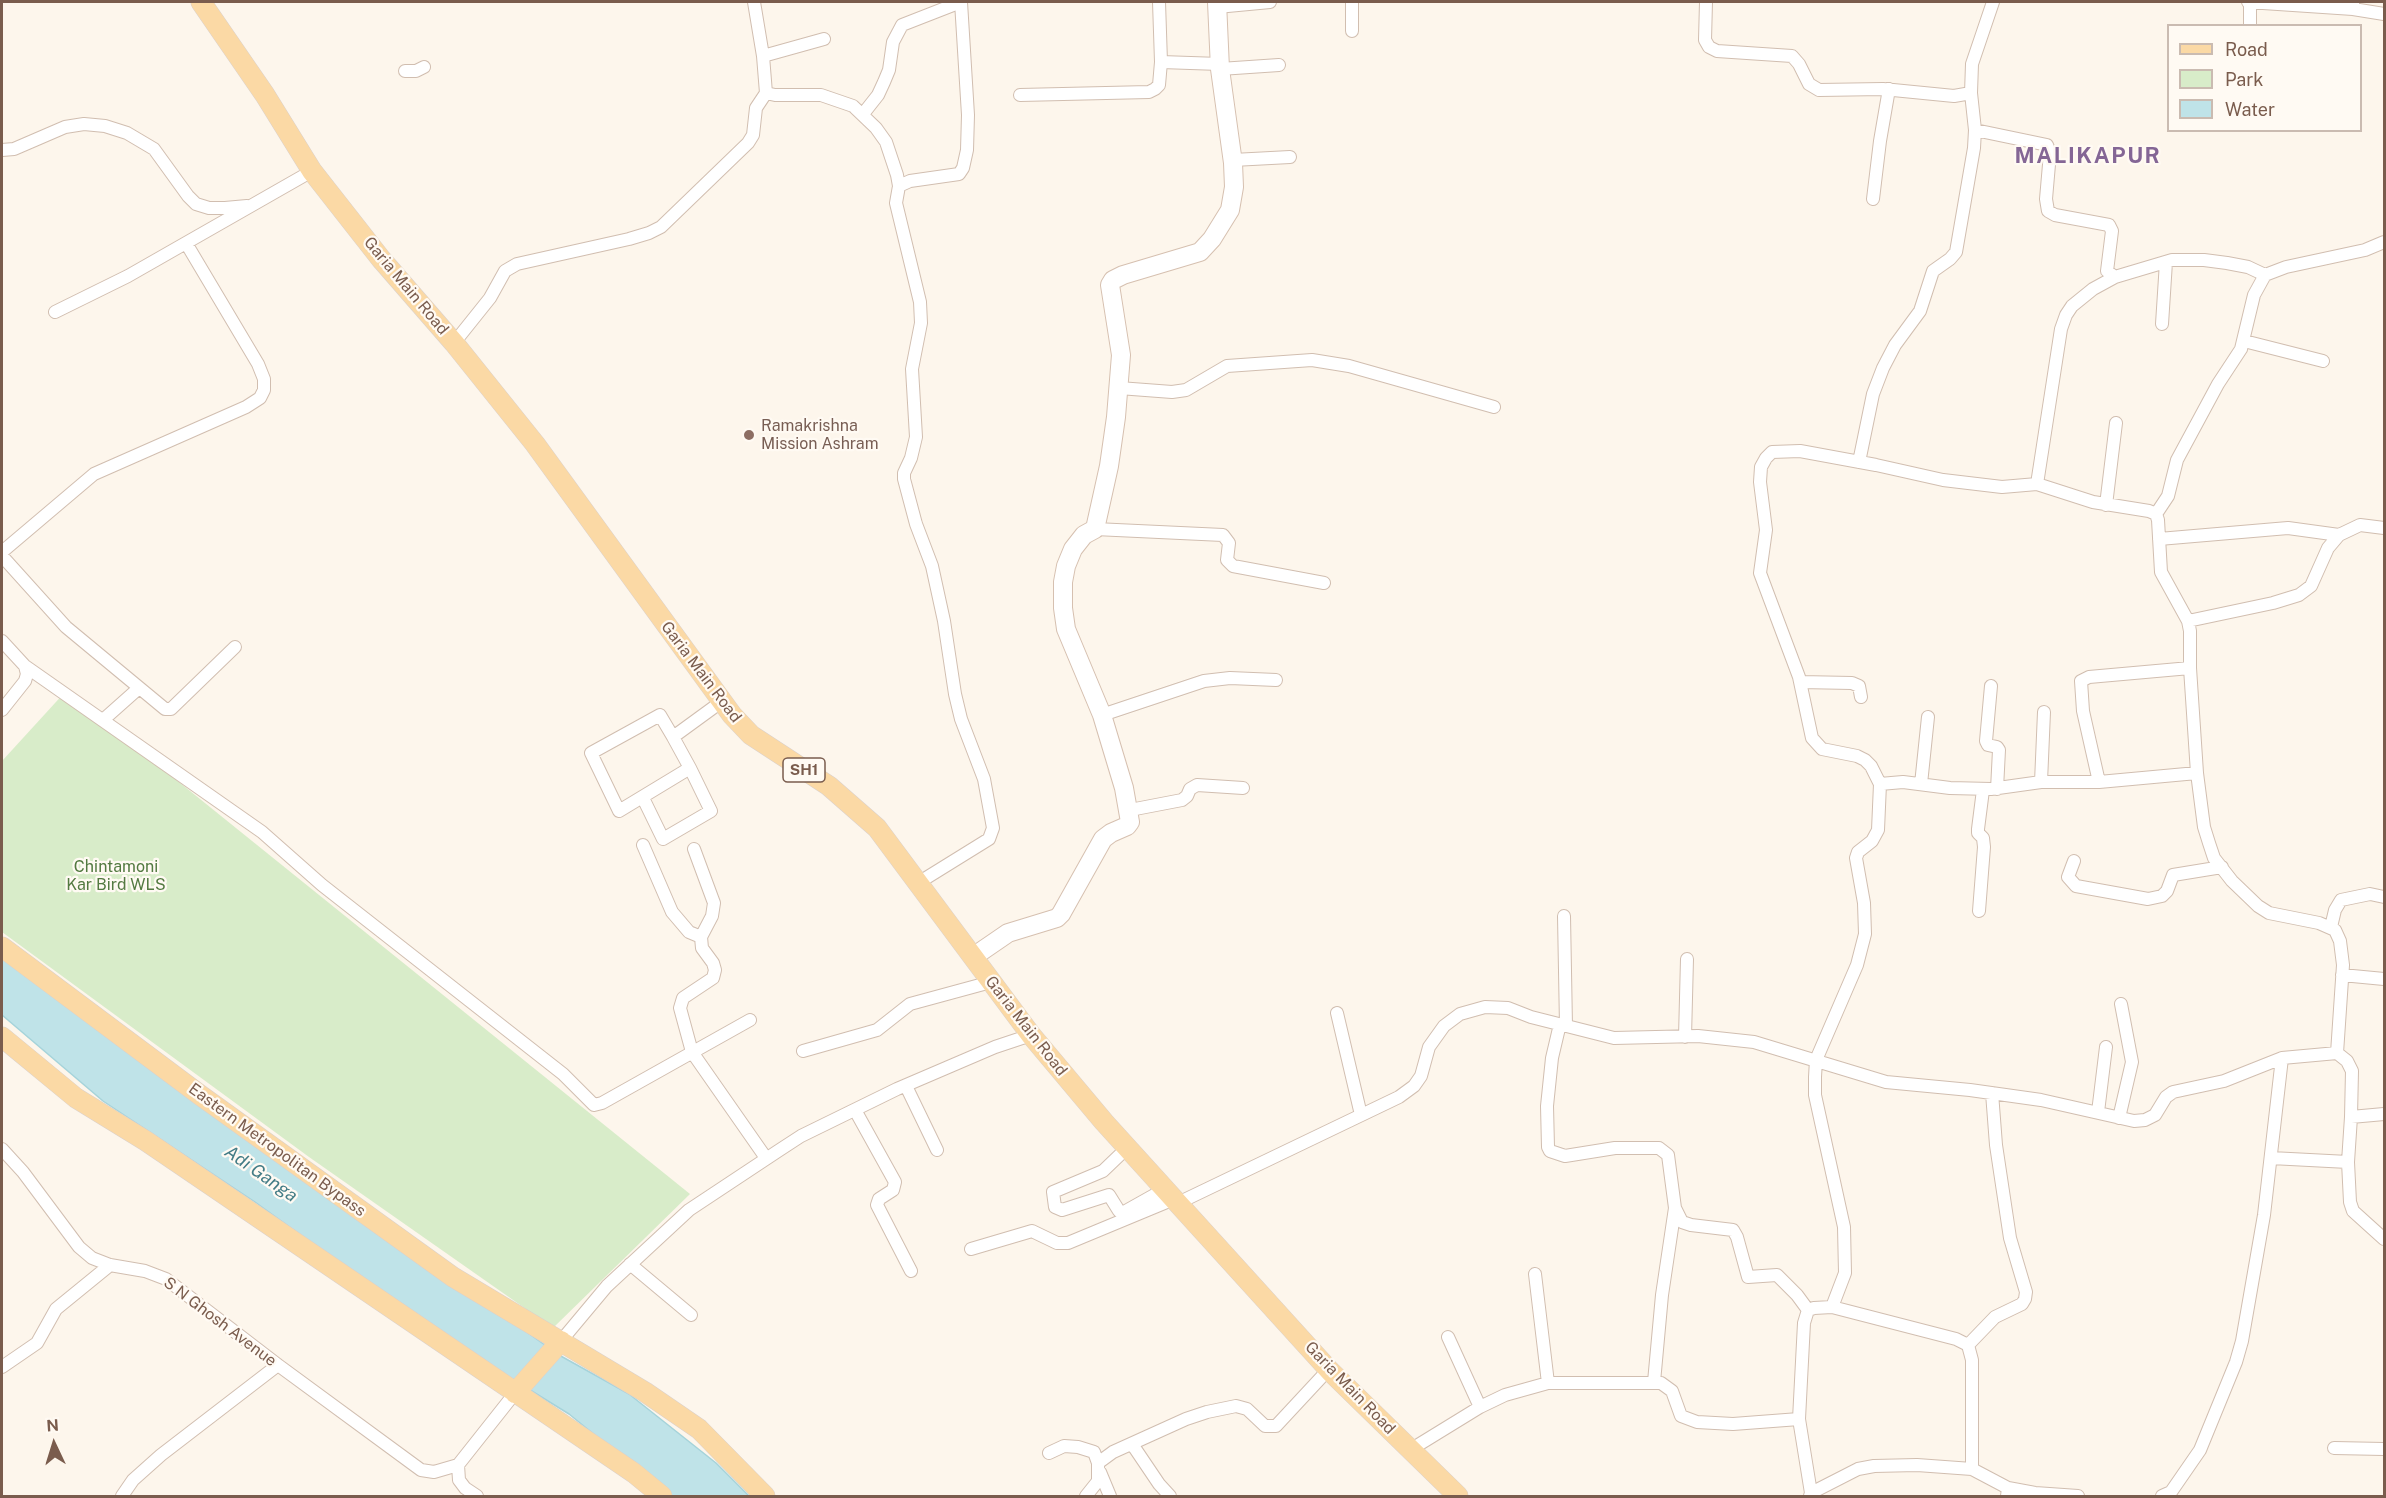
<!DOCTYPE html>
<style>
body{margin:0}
#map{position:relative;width:2386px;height:1498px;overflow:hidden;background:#fdf6ec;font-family:"Public Sans",sans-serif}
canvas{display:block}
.frame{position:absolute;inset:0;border:3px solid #7a5c4d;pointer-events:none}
.legend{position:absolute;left:2167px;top:24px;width:195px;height:108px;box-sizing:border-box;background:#fffaf3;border:2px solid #cabbb1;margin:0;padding:8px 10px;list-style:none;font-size:18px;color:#7a5c4d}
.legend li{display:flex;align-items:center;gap:12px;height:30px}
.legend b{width:30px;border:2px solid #cabbb1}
.north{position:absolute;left:24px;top:1414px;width:60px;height:60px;-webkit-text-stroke:4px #fffaf3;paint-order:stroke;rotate:356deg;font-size:16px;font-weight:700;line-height:24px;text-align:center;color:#7a5c4d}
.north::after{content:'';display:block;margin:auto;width:21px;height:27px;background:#7a5c4d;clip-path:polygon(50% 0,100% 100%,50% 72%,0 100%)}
</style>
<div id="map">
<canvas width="2386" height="1498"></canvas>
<div class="frame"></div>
<ul class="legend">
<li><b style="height:8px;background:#fbd9a5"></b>Road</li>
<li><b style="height:16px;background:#d8ecc9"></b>Park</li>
<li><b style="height:16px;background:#bfe3e8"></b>Water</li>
</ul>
<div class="north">N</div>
</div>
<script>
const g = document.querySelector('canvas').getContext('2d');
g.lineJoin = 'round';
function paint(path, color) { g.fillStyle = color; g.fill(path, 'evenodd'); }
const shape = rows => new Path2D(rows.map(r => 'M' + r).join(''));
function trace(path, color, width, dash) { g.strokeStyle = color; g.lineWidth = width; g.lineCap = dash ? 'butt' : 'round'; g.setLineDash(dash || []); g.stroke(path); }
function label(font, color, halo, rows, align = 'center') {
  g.font = font + ' "Public Sans",sans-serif'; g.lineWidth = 4.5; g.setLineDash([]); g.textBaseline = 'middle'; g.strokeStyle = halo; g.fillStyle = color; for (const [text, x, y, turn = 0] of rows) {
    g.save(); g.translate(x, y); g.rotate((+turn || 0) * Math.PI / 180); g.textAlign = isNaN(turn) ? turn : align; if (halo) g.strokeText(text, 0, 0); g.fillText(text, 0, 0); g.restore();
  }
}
paint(shape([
 [66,691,690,1194,553,1328,309,1157,2,932,2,761]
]), '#d8ecc9');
const water = shape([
 [2,955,195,1097,559,1355,629,1394,716,1463,749,1496,670,1496,569,1414,428,1327,255,1202,103,1101,2,1015,2,955]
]);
paint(water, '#bfe3e8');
trace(water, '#a5d3da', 1.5);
const street = shape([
 [754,2,763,56,766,93,775,95,821,95,853,106,876,128,886,142,897,175,899,186,896,203,920,302,921,323,912,369,916,437,911,458,904,473,904,479,916,524,932,566,944,621,955,694,961,719,984,779,993,828,989,839,918,883],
 [1352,2,1352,31],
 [1706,2,1705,40,1709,47,1717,51,1792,56,1799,64,1809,84,1819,90,1883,89,1954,96,1971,93,1972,64,1993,2],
 [2248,2,2353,9],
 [2353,3,2353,9,2384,14],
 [1217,7,1270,2],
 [2250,26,2250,2],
 [763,56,824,39],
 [1161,62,1220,64],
 [1220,69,1279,65],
 [405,71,416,71,424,67],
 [1020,95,1149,92,1155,89,1159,85,1161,62,1159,2],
 [863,114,878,95,884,82,889,70,893,42,902,25,961,2],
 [1975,130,2047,145,2050,153,2046,199,2048,211,2055,215,2109,225,2112,231,2107,271,2115,277],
 [2,150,14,149,65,127,84,124,105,126,127,133,154,149,188,196,196,204,209,208,225,208,247,206],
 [1233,160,1290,157],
 [899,186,910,181,959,174,963,168,967,150,968,115,961,2],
 [1873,199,1880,141,1889,89],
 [55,312,128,276,312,171],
 [2162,324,2166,262],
 [2244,341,2323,361],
 [454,343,490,298,505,271,517,264,629,239,649,233,661,227,748,143,753,135,756,108,766,93],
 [1119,388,1172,392,1186,390,1227,366,1312,360,1349,366,1494,407],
 [1859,462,1873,394,1883,368,1895,345,1920,311,1933,271,1950,259,1956,252,1974,148,1975,130,1971,93],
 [2037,484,2061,329,2066,315,2072,306,2093,289,2115,277,2172,260,2204,260,2227,263,2248,267,2265,275],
 [2106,505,2116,423],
 [2156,514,2168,496,2177,460,2218,384,2241,349,2254,295,2265,275,2286,267,2365,250,2384,242],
 [1095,529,1223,535,1229,543,1227,560,1233,566,1324,583],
 [2159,539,2288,528,2339,535],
 [2,552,94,474,246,407,260,398,264,390,264,379,258,364,186,243],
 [2,556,66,627,165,709,171,709,235,647],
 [2188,621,2273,603,2299,595,2311,586,2328,548,2339,535,2360,525,2384,528],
 [2,641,25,666,27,674,25,681,2,710],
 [25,666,262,832,322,885,563,1074,594,1105,602,1103,750,1020],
 [1800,682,1852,683,1859,686,1861,697],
 [1991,686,1986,741,1988,745,1997,747,1999,750,1997,789],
 [1102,715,1204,681,1230,678,1276,680],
 [103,720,139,688],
 [673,737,690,768],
 [2041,782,2044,712],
 [2099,782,2083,711,2081,681,2089,677,2190,668],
 [1880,784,1903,782,1950,788,1991,789,2041,782,2099,782,2197,773,2204,827,2209,843,2214,858,2232,881,2258,906,2269,913,2319,923,2335,930,2340,941,2343,965,2337,1053],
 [1921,784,1928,717],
 [643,798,663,839,711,811,690,768,619,811,591,753,660,715,673,737,721,702],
 [1130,810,1182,800,1187,796,1190,789,1197,785,1243,788],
 [643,845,672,912,689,932,701,937],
 [694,849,714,903,712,916,701,937,702,948,713,963,715,970,713,978,683,998,680,1008,692,1052,766,1158],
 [2074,861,2068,877,2076,886,2148,899,2162,896,2167,891,2173,875,2222,867],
 [1979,911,1984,847,1983,838,1978,833,1978,829,1983,790],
 [1564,916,1566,1026],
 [2331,927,2335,910,2341,900,2370,894,2384,897],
 [2342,975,2384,979],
 [1337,1013,1361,1115],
 [1560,1024,1552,1058,1547,1106,1548,1147,1550,1151,1565,1156,1615,1148,1659,1148,1668,1155,1675,1208,1662,1295,1654,1382],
 [1685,1037,1687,959],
 [803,1051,877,1030,910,1004,991,982],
 [906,1086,937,1150],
 [855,1110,895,1182,893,1190,879,1199,877,1205,911,1271],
 [2098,1112,2106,1047],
 [2351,1117,2348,1162,2350,1202,2353,1211,2384,1239],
 [2119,1118,2132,1062,2121,1004],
 [1127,1148,1103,1171,1053,1192,1055,1207,1062,1210,1109,1195,1119,1211,1124,1212,1165,1189],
 [2,1149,23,1172,79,1247,92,1258,110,1265,145,1271,166,1279,278,1365,421,1470,434,1472,458,1465],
 [2271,1158,2348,1162],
 [1178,1203,1399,1097,1414,1086,1421,1076,1429,1047,1444,1026,1460,1014,1485,1007,1508,1008,1531,1017,1614,1038,1698,1036,1754,1042,1886,1082,1970,1090,2041,1100,2134,1121,2145,1120,2155,1115,2166,1097,2173,1092,2224,1081,2282,1058,2337,1053,2347,1061,2352,1071,2351,1117,2384,1114],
 [1675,1208,1682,1222,1691,1225,1733,1230,1737,1237,1748,1277,1777,1275,1797,1295,1808,1310],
 [971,1249,1032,1231,1057,1243,1068,1243,1174,1199],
 [630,1264,691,1315],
 [1535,1274,1548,1383],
 [1832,1307,1845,1273,1844,1227,1815,1095,1815,1077,1816,1060,1857,965,1865,934,1864,903,1856,858,1858,852,1872,841,1878,830,1880,784,1871,766,1865,760,1857,756,1822,749,1812,738,1799,677,1760,573,1766,530,1760,482,1761,467,1766,458,1772,452,1800,451,1876,465,1943,480,2002,487,2037,484,2093,502,2149,511,2156,514,2158,520,2161,572,2188,621,2190,631,2190,668,2197,773],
 [1448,1337,1480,1407],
 [561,1341,607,1286,689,1210,778,1151,801,1136,897,1089,995,1047,1031,1035],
 [1968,1345,1995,1317,2022,1304,2025,1299,2026,1292,2010,1238,1996,1145,1992,1093],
 [2,1367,37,1343,56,1309,110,1265],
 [1132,1444,1159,1484,1170,1496],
 [2334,1448,2384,1449],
 [1410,1450,1480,1407,1505,1395,1548,1383,1661,1383,1672,1391,1681,1416,1697,1422,1733,1424,1799,1419],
 [1049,1453,1064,1446,1078,1447,1094,1452,1098,1463],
 [1100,1472,1110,1496],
 [2008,1488,2035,1493,2078,1496],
 [1811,1493,1799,1419,1804,1323,1808,1310,1814,1308,1832,1307,1956,1339,1968,1345,1972,1360,1972,1469],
 [122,1496,133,1480,161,1455,278,1365],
 [477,1496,465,1488,459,1480,458,1465,515,1393],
 [1086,1496,1098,1481,1098,1463,1113,1452,1186,1419,1207,1412,1236,1406,1247,1409,1265,1426,1276,1426,1329,1369],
 [1810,1496,1811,1493,1858,1469,1874,1466,1917,1465,1972,1469,2008,1488,2007,1496],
 [2162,1496,2171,1492,2200,1450,2236,1362,2242,1341,2264,1215,2282,1058]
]);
const secondary = shape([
 [973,957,1008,933,1057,918,1061,914,1103,839,1111,833,1127,826,1130,822,1124,788,1102,715,1066,629,1063,608,1063,582,1066,566,1073,549,1084,535,1095,529,1109,466,1116,417,1121,355,1110,285,1113,280,1123,275,1200,252,1212,239,1230,210,1234,187,1233,163,1220,69,1217,2]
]);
const primary = shape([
 [201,2,265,95,312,171,381,259,454,343,535,444,732,715,751,735,829,786,877,828,1031,1035,1104,1122,1330,1371,1458,1496],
 [2,947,200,1095,453,1277,645,1392,699,1429,765,1496],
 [2,1037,76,1098,146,1141,634,1473,662,1496],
 [515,1393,561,1341]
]);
trace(street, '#d1beb0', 14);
trace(secondary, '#d6c0b0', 20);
trace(primary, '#dad1cd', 21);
trace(street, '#fff', 12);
trace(secondary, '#fff', 18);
trace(primary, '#fbd9a5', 20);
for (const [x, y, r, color] of [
 [749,435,6,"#8d6e63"]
]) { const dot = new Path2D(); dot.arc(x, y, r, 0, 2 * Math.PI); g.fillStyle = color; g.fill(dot); trace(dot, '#fffaf3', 2); }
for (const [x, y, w] of [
 [804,770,42]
]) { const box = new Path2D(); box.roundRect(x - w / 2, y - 12, w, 24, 4.5); g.fillStyle = '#fffaf3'; g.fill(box); trace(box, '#7a5c4d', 1.5); }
label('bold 15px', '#7a5c4d', null, [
 ["SH1",804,770]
]);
label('16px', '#7a5c4d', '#fffaf3', [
 ["Garia Main Road",406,286,50],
 ["Garia Main Road",701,672,53],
 ["Garia Main Road",1026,1026,52],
 ["Eastern Metropolitan Bypass",277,1150,36],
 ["S N Ghosh Avenue",220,1322,37],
 ["Garia Main Road",1350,1388,46]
]);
label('16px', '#785e54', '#fffaf3', [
 ["Ramakrishna",761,426],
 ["Mission Ashram",761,444]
], 'left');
label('16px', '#537a41', '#fffaf3', [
 ["Chintamoni",116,867],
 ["Kar Bird WLS",116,885]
]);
label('italic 18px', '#437c86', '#fffaf3', [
 ["Adi Ganga",261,1174,35]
]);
g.letterSpacing = '1.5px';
label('bold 22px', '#846695', '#fffaf3', [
 ["MALIKAPUR",2088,156]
]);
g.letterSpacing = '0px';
</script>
